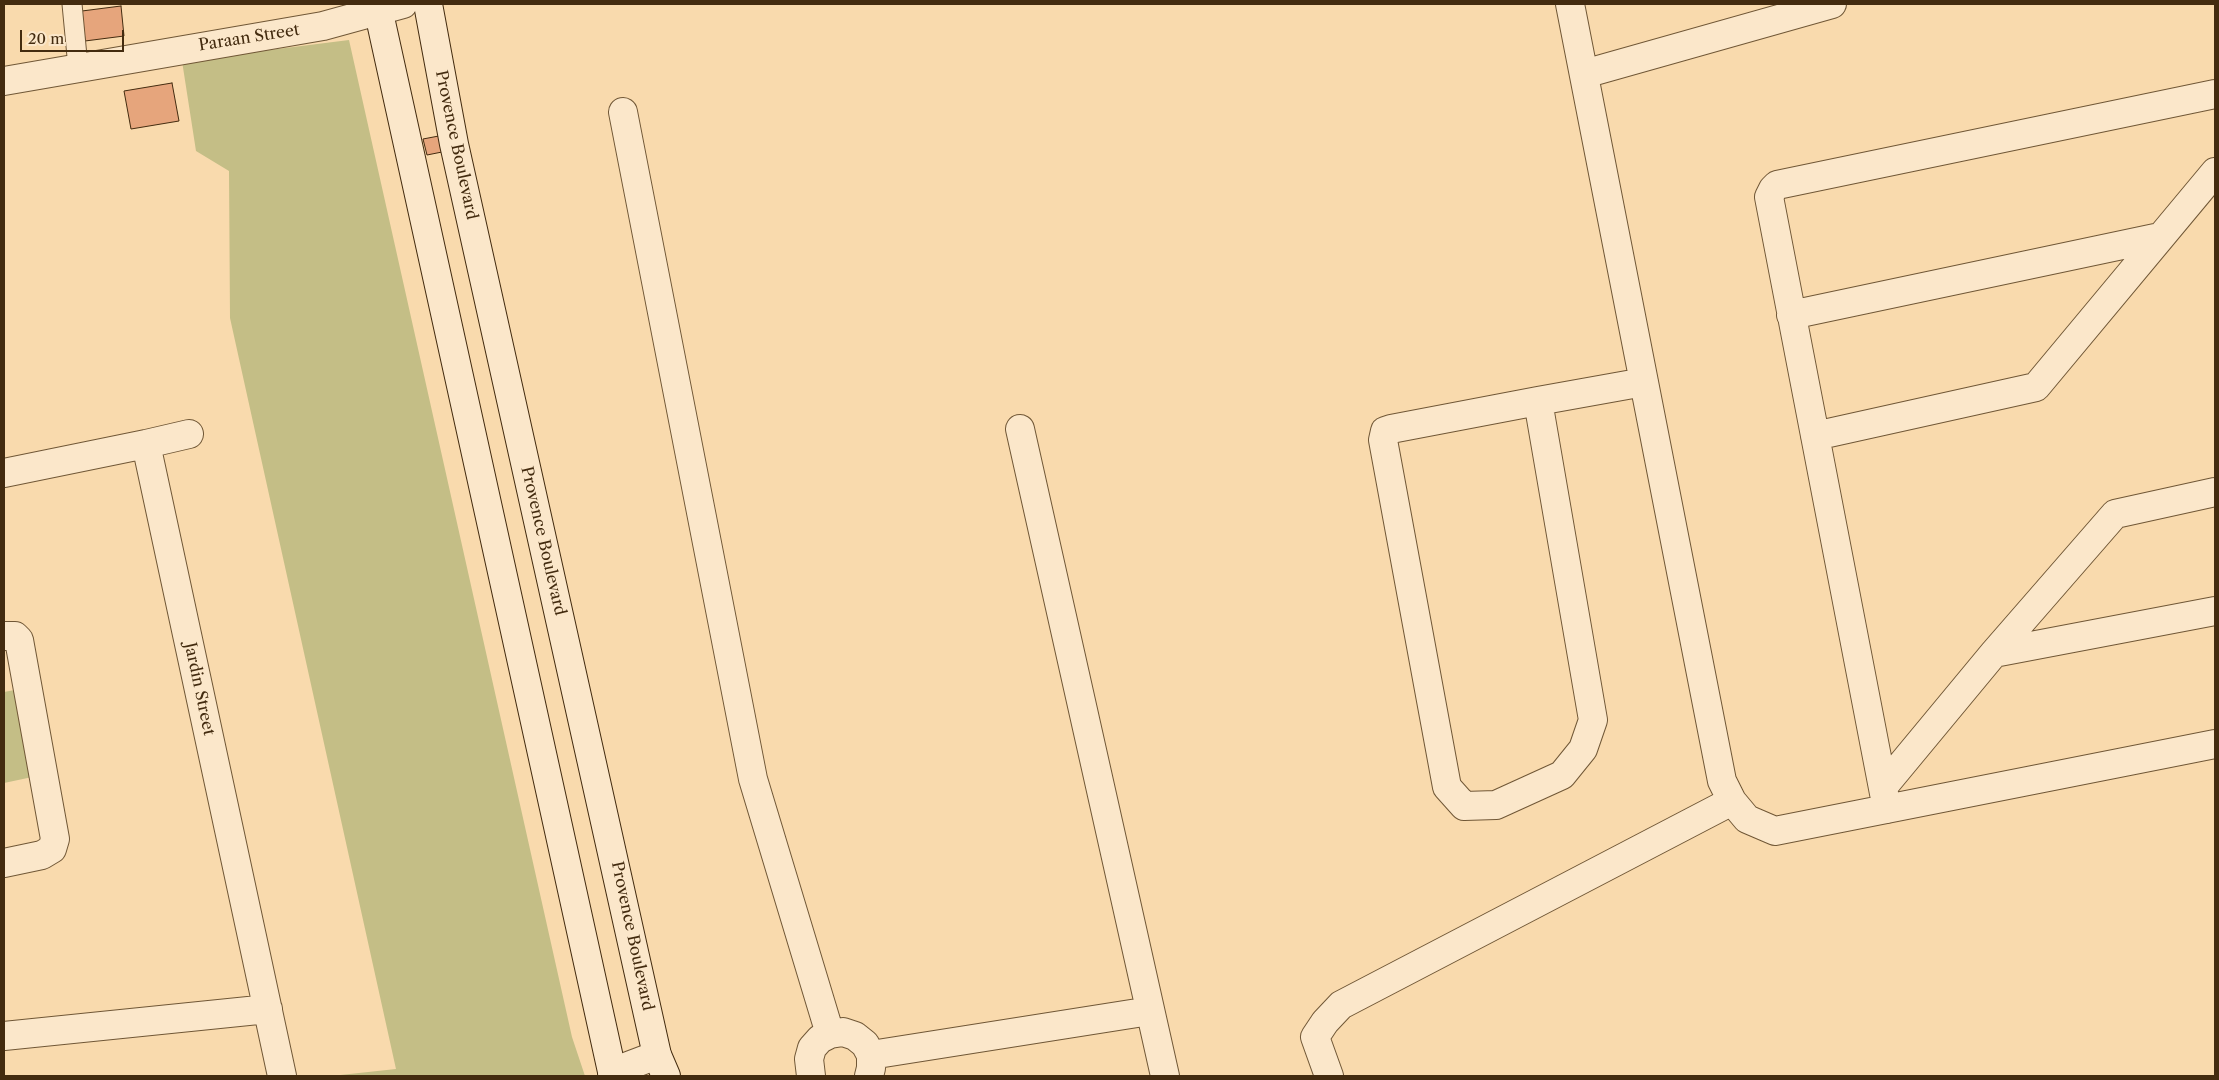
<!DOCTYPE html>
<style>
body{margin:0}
#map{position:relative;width:2219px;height:1080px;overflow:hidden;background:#f9daad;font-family:"Libre Caslon Text",serif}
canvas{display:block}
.frame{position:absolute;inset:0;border:5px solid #432b0f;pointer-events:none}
.scale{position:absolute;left:20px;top:30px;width:104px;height:22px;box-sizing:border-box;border:2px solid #432b0f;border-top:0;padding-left:6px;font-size:15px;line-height:18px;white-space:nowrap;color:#432b0f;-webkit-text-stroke:4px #fbe7ca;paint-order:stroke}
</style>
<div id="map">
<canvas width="2219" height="1080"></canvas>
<div class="frame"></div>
<div class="scale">20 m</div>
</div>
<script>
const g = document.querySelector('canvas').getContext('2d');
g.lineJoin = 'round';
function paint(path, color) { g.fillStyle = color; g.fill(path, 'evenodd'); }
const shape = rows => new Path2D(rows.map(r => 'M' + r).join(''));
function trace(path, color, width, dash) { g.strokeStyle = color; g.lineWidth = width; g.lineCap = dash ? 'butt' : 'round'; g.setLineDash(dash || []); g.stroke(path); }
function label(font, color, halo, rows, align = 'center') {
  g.font = font + ' "Libre Caslon Text",serif'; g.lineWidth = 4.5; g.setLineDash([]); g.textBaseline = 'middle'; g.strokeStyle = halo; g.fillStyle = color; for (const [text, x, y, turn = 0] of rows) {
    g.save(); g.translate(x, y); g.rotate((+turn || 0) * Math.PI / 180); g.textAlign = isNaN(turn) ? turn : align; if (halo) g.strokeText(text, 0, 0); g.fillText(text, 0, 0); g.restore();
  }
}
paint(shape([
 [349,40,572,1037,585,1076,331,1076,396,1069,230,318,229,171,196,151,182,61],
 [20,689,37,776,4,783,4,692]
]), '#c4be86');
const building = shape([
 [121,6,124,36,85,41,82,11,121,6],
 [172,83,179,121,131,129,124,91,172,83],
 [444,135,447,151,427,155,423,139,444,135]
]);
paint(building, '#e6a57c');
trace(building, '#432b0f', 1);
const lane = shape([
 [72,4,78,67]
]);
const street = shape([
 [1570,4,1722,781,1732,801,1747,819,1775,831,2215,744],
 [1584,74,1832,4],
 [4,81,323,26,403,4],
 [623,112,753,779,830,1034],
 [1791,315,2160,237],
 [1538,401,1593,720,1583,749,1562,775,1496,805,1464,806,1447,787,1383,440,1385,431,1391,429,1538,401,1644,382],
 [1020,429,1165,1076],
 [1815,436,2036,387,2215,172],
 [146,444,189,434],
 [4,473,146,444,282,1076],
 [4,636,15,636,19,640,55,839,52,849,42,855,4,863],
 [1994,653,2215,611],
 [1883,787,1994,653,2115,514,2215,492],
 [1887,809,1769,197,1773,189,1777,185,2215,94],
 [4,1036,268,1009],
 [871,1055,1150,1011],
 [612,1072,657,1055],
 [811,1076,809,1059,812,1048,820,1039,830,1034,843,1032,855,1036,865,1044,871,1055,871,1068,869,1076],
 [1329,1076,1315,1037,1325,1022,1341,1005,1732,801]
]);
const secondary = shape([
 [377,4,613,1076],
 [428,4,454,144,657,1055,666,1076]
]);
trace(lane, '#705736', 21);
trace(street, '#705736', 30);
trace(secondary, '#432b0f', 30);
trace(lane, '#fbe7ca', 19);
trace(street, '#fbe7ca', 28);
trace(secondary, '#fbe7ca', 28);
label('16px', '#432b0f', '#fbe7ca', [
 ["Paraan Street",249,38,-9],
 ["Provence Boulevard",456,145,78],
 ["Provence Boulevard",543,541,77],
 ["Jardin Street",199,689,78],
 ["Provence Boulevard",632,936,78]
]);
</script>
